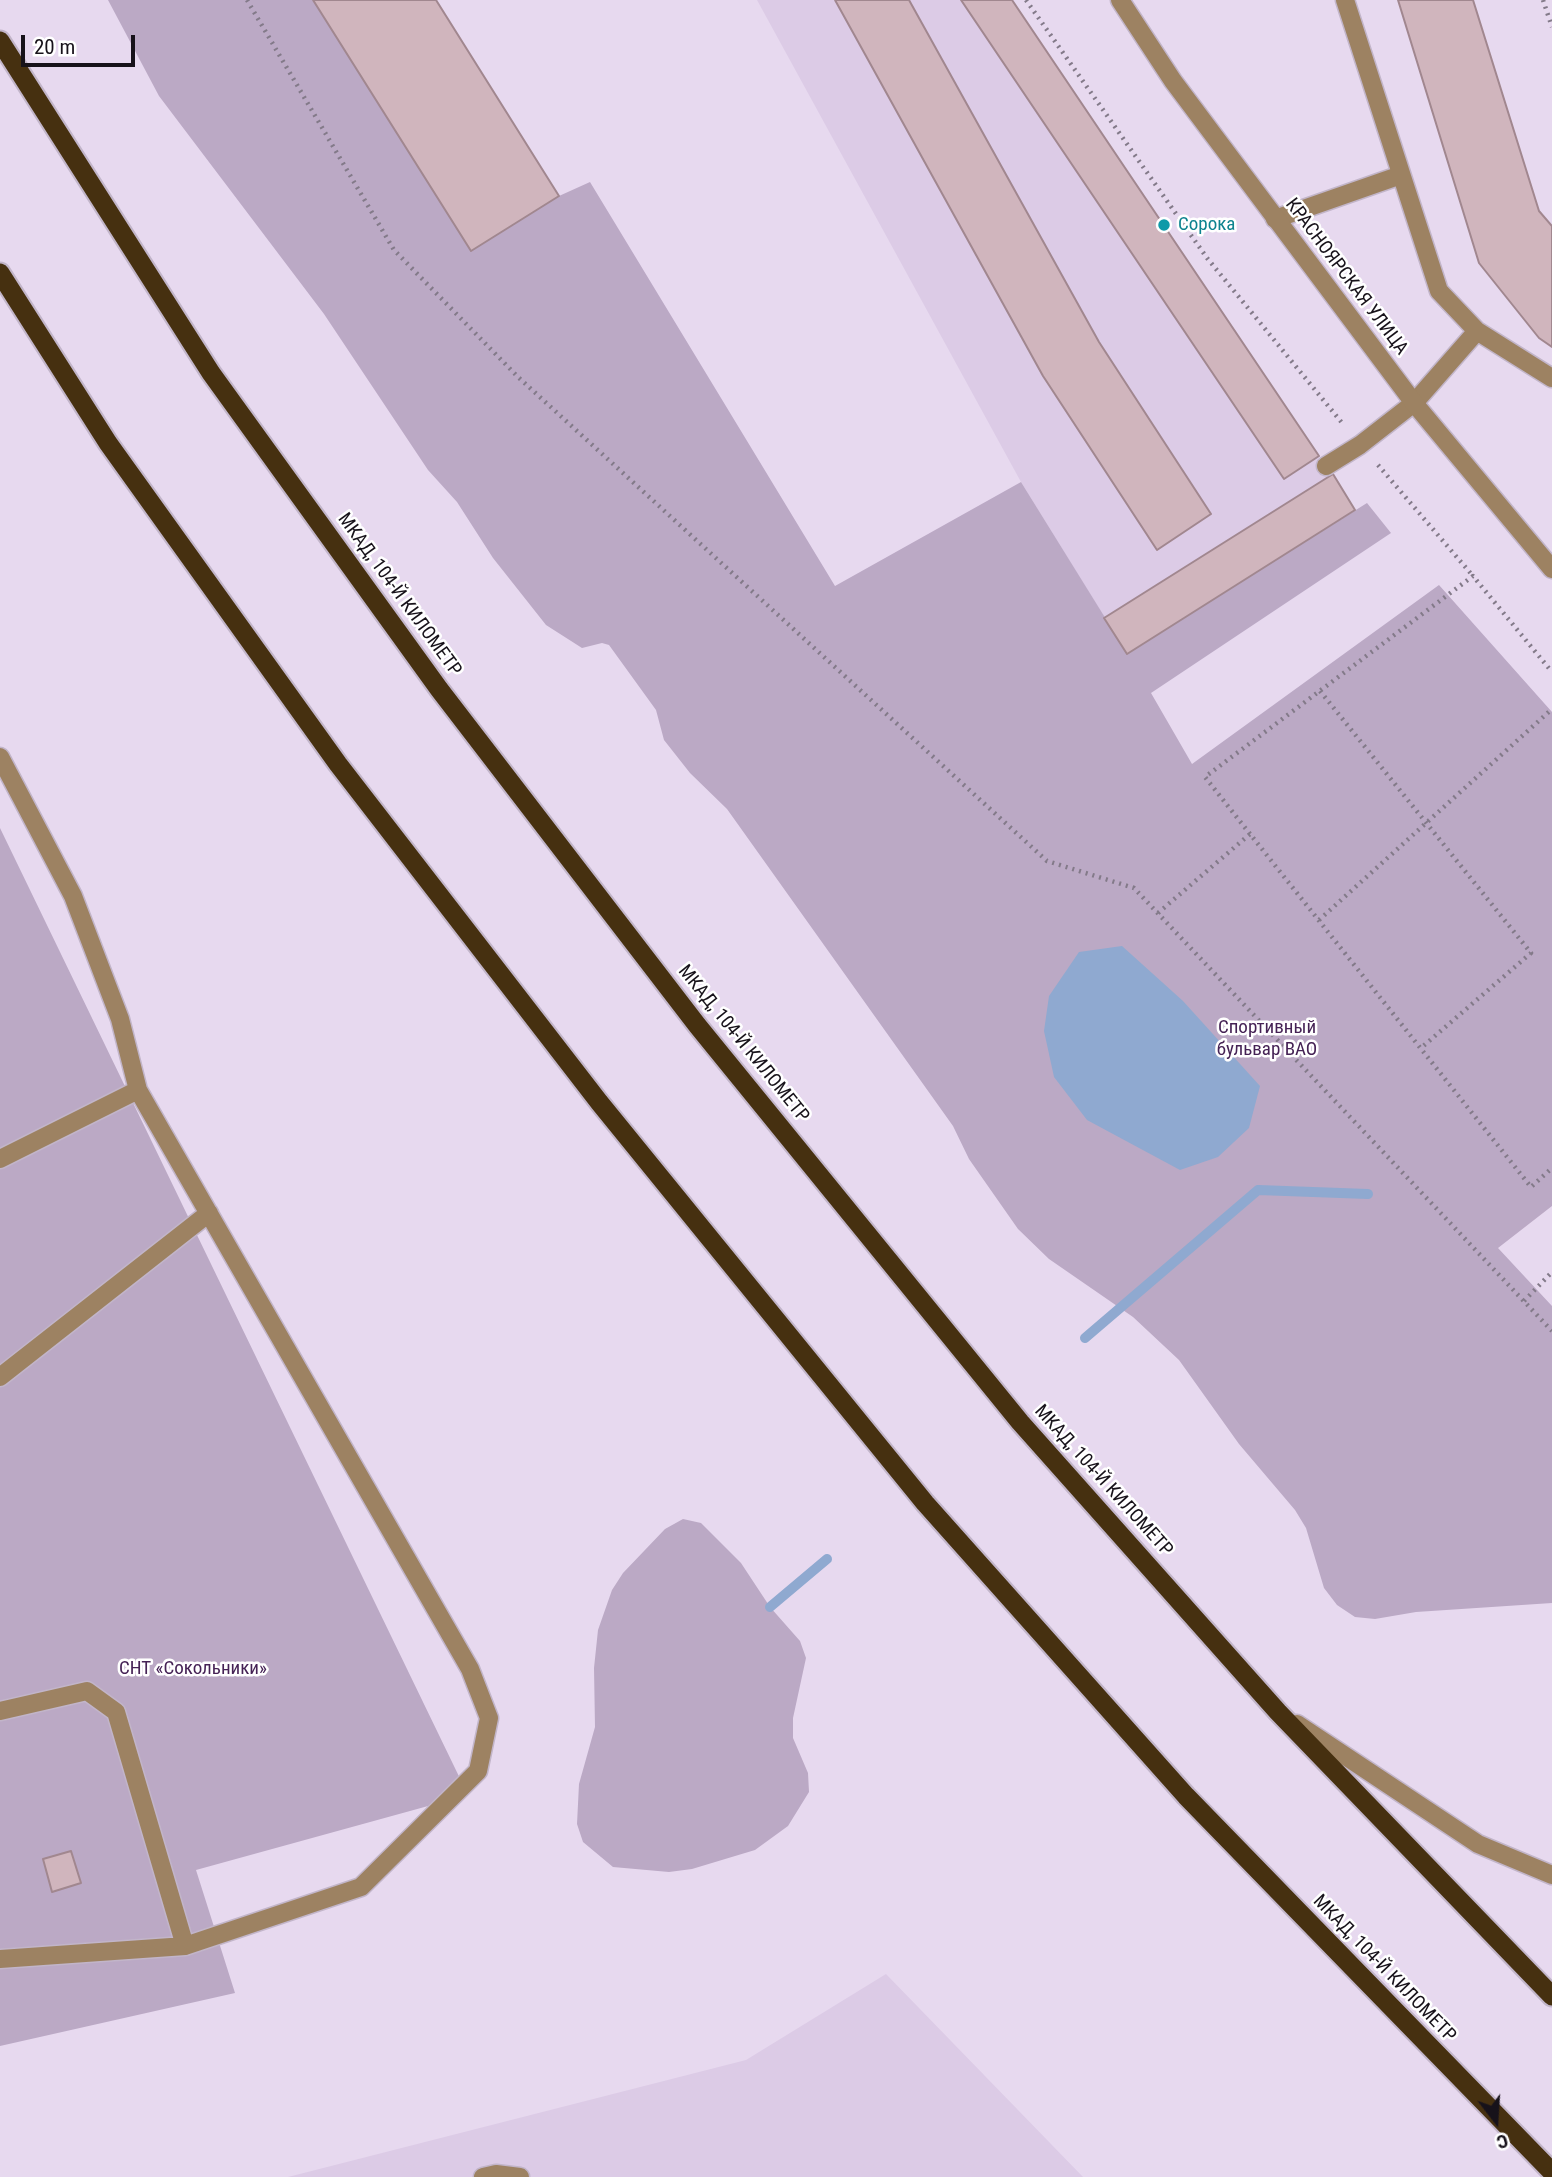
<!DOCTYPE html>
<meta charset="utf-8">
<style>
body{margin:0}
#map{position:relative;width:1552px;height:2177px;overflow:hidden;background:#e7d9ef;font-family:"Roboto Condensed",sans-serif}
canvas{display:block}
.north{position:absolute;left:1461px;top:2086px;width:70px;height:70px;-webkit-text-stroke:5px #fff;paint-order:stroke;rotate:163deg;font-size:19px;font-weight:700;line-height:28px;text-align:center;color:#17121a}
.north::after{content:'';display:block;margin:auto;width:24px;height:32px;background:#17121a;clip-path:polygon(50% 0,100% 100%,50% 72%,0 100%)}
.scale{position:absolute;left:21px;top:35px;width:114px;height:32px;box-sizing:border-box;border:4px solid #17121a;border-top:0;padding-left:9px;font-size:21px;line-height:24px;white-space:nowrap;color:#17121a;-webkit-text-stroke:5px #fff;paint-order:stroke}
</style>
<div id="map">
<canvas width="1552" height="2177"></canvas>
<div class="north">С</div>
<div class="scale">20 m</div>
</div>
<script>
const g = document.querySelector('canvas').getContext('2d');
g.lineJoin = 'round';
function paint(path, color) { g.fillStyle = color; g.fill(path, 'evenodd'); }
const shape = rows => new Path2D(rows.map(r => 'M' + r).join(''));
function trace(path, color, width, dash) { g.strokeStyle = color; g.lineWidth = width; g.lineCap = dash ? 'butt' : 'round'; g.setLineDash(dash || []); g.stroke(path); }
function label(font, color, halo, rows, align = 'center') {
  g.font = font + ' "Roboto Condensed",sans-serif'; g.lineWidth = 5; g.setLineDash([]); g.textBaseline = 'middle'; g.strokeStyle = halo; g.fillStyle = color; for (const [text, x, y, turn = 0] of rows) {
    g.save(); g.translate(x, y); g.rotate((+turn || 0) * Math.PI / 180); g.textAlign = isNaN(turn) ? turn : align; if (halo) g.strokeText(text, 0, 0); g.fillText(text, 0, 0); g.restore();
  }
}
paint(shape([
 [757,0,1012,0,1355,510,1127,654,1021,482],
 [886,1974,1083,2177,288,2177,746,2060]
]), '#dccbe6');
paint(shape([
 [108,0,313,0,471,251,559,196,590,182,835,586,1021,482,1127,653,1367,503,1391,533,1151,693,1192,764,1439,585,1552,712,1552,1206,1498,1248,1552,1306,1552,1603,1416,1612,1375,1619,1355,1617,1337,1605,1324,1588,1306,1528,1295,1510,1239,1444,1179,1360,1133,1317,1049,1259,1018,1229,969,1159,953,1126,727,809,690,773,664,740,656,710,609,645,602,643,582,648,546,625,493,558,457,502,428,470,324,314,159,96],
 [0,828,468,1795,196,1870,235,1993,0,2046],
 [683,1519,701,1523,741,1563,770,1607,800,1641,806,1658,793,1718,793,1738,808,1773,809,1792,788,1826,755,1850,692,1869,669,1872,613,1867,583,1842,577,1824,579,1784,595,1727,594,1668,598,1630,612,1590,623,1573,665,1529]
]), '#bba9c5');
paint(shape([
 [1122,946,1183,1001,1260,1086,1249,1128,1218,1157,1180,1170,1087,1120,1054,1077,1044,1031,1049,996,1079,952]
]), '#8fa9d0');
trace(shape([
 [1085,1338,1258,1190,1368,1194],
 [770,1607,827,1559]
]), '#8fa9d0', 10);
const building = shape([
 [313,0,436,0,559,196,471,251,313,0],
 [835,0,909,0,1099,342,1211,514,1157,550,1043,376,835,0],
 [961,0,1012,0,1319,456,1284,479,961,0],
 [1398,0,1473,0,1539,211,1552,226,1552,347,1539,338,1479,263,1398,0],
 [1333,474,1355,510,1127,654,1104,618,1333,474],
 [71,1851,81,1883,52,1892,43,1859,71,1851]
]);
paint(building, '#d0b5bd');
trace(building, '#a1878f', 2);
const service = shape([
 [1275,219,1401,175],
 [1477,331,1552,378],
 [1326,466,1360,445,1414,403,1477,331,1439,291,1345,0],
 [0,757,73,896,120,1019,138,1090,470,1669,489,1718,478,1771,361,1887,185,1946,0,1959],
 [0,1159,138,1090],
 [0,1377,209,1213],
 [0,1711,87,1691,116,1712,185,1946],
 [1297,1724,1478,1844,1552,1875],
 [483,2177,496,2174,520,2177]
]);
const tertiary = shape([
 [1120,0,1173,81,1414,403,1552,569]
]);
const trunk = shape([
 [0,41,211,373,439,689,697,1025,1020,1422,1278,1712,1552,1996],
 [0,273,108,443,338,764,599,1102,925,1503,1186,1796,1552,2172]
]);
trace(service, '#c2b5c9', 21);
trace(tertiary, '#c2b5c9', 21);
trace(trunk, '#c2b5c9', 23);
trace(shape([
 [247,0,394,250,518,377,1047,861,1134,888,1552,1331],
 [1026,0,1207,258,1343,424],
 [1543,0,1552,27],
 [1378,465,1473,576],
 [1320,691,1531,953,1421,1048],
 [1250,834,1205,777,1473,576,1552,672],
 [1158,913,1250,834,1531,1187,1552,1168],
 [1319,920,1552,709],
 [1524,1301,1552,1272]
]), '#837a89', 4.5, [2, 5]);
trace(service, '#9d8262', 18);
trace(tertiary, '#9d8262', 18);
trace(trunk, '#463010', 19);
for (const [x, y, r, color] of [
 [1164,225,7,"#0f9aa8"]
]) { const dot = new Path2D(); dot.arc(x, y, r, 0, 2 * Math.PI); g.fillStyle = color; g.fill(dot); trace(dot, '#fff', 2.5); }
label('19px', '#0d838f', '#fff', [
 ["Сорока",1178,225]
], 'left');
label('19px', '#17121a', '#fff', [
 ["КРАСНОЯРСКАЯ УЛИЦА",1346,277,53],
 ["МКАД, 104-Й КИЛОМЕТР",399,595,54],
 ["МКАД, 104-Й КИЛОМЕТР",743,1044,51],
 ["МКАД, 104-Й КИЛОМЕТР",1103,1481,48],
 ["МКАД, 104-Й КИЛОМЕТР",1384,1969,46]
]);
label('19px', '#452255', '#fff', [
 ["Спортивный",1267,1028],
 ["бульвар ВАО",1267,1050],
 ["СНТ «Сокольники»",193,1669]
]);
</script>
